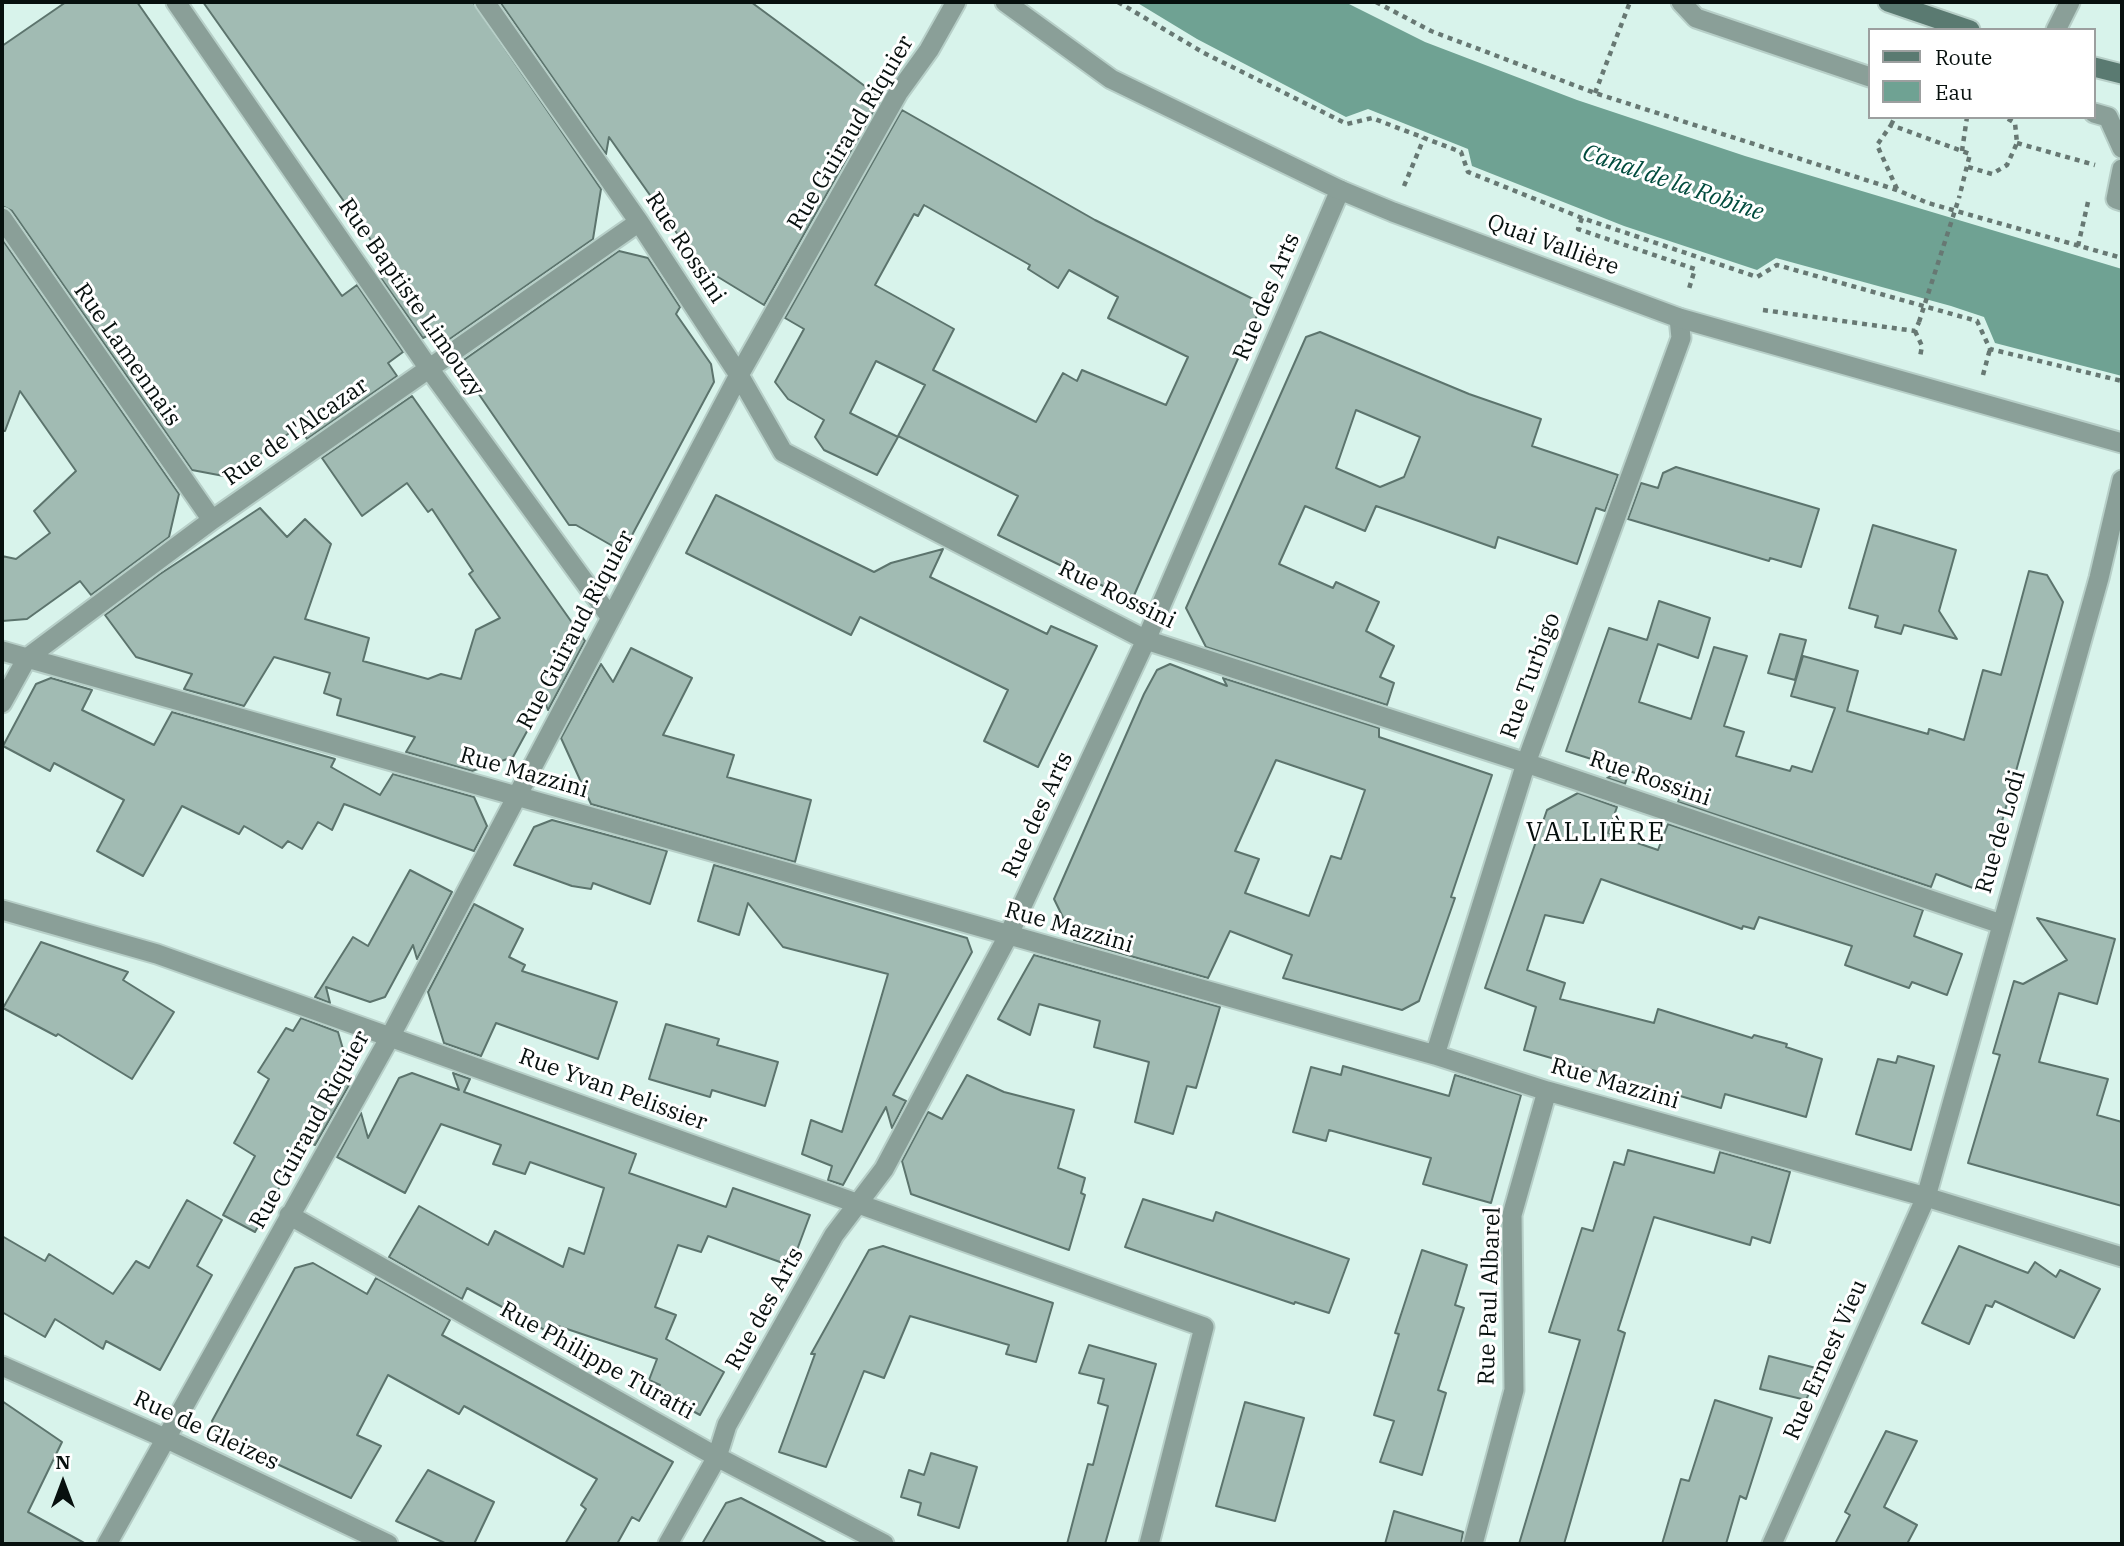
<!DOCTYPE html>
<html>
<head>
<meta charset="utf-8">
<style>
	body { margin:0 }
	#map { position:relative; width:2124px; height:1546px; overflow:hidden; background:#d8f3eb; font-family:"IBM Plex Serif",serif }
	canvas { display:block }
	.frame { position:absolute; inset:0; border:4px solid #07100e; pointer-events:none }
	.legend { position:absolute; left:1868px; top:28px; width:228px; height:91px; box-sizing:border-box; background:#fff; border:2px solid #9c9f9f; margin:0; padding:9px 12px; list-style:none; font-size:21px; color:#07100e }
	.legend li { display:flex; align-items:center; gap:14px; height:35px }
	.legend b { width:35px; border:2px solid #9c9f9f }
	.north { position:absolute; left:28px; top:1448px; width:70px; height:70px; -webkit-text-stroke:5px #fff; paint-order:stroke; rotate:0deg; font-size:19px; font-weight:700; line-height:28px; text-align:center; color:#07100e }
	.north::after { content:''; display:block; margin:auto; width:24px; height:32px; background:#07100e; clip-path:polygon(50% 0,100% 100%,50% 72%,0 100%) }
</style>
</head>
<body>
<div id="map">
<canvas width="2124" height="1546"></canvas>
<div class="frame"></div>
<ul class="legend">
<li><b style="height:9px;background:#5a7a71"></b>Route</li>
<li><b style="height:19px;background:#6fa293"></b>Eau</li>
</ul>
<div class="north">N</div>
</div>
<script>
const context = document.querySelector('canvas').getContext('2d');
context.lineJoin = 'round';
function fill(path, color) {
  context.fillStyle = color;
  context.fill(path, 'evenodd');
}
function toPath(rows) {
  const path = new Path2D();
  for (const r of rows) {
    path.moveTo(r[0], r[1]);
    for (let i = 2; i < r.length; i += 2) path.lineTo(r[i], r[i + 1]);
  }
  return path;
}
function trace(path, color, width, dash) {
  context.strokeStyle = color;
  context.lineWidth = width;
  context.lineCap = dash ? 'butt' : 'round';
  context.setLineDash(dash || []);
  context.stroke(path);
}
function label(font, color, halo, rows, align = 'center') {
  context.font = font + ' "IBM Plex Serif",serif';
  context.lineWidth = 6;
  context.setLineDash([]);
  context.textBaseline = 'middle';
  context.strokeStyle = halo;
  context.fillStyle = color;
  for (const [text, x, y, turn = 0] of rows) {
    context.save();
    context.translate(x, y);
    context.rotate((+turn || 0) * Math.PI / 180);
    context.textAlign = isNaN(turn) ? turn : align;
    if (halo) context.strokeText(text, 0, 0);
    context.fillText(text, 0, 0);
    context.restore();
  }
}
fill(toPath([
	[1136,2,1345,2,1425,42,1577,100,1745,156,2122,269,2122,376,1995,343,1984,317,1951,306,1776,258,1757,270,1624,226,1472,166,1468,149,1368,109,1346,117,1197,39]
]), '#6fa293');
const building = toPath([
	[66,2,137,2,342,296,357,285,403,352,388,363,397,376,307,439,299,426,229,477,192,470,12,211,2,206,2,46,66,2],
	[203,2,473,2,601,189,593,239,444,343,436,331,423,338,376,271,385,264,367,234,203,2],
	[500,2,751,2,881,98,764,305,700,266,609,137,606,154,500,2],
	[902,110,1095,220,1253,299,1258,313,1132,600,998,535,1018,496,898,436,925,385,876,361,850,413,898,437,877,475,824,450,815,437,824,420,788,399,775,382,804,329,785,318,902,110],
	[924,205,1030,265,1028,269,1058,288,1069,270,1118,297,1108,318,1188,357,1166,405,1082,370,1077,381,1063,373,1036,422,933,370,954,329,875,285,914,214,918,216,924,205],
	[2,239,179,494,169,537,91,595,80,581,27,619,2,621,2,556,16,559,50,533,34,511,76,471,20,391,5,431,2,431,2,239],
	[619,251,648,258,680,307,676,314,711,364,714,382,623,552,576,525,569,525,458,364,619,251],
	[1320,332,1469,394,1541,419,1532,446,1618,475,1605,511,1596,508,1577,564,1498,537,1495,548,1376,506,1365,531,1305,506,1279,564,1333,588,1336,582,1379,602,1366,631,1394,646,1380,677,1394,683,1387,705,1206,647,1186,608,1306,337,1320,332],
	[1356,410,1420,437,1404,477,1380,487,1336,468,1356,410],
	[412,396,585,641,548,710,544,700,513,757,472,771,406,752,415,737,337,715,341,699,324,693,330,673,274,657,244,706,184,689,192,674,136,657,105,615,160,574,260,508,287,537,305,519,331,544,305,619,369,638,363,661,428,679,441,674,461,679,476,630,500,618,469,574,473,571,432,509,428,512,407,483,362,516,322,458,412,396],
	[1676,467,1819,509,1801,567,1770,558,1769,561,1628,519,1641,483,1658,488,1663,473,1676,467],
	[716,495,874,572,891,563,943,549,930,577,1047,634,1051,626,1097,646,1038,767,984,741,1008,690,860,617,851,635,686,553,716,495],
	[1873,525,1956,550,1939,611,1957,639,1904,625,1901,634,1875,627,1878,616,1849,608,1873,525],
	[2029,571,2047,575,2063,602,1986,879,1973,888,1936,874,1931,887,1678,802,1683,789,1629,771,1625,784,1607,778,1623,769,1566,751,1609,628,1647,640,1659,601,1710,618,1698,658,1658,644,1639,702,1691,719,1714,647,1747,656,1724,726,1744,732,1736,756,1790,771,1792,766,1812,772,1835,708,1791,696,1803,656,1858,671,1847,711,1928,734,1929,729,1964,740,1983,670,2001,675,2029,571],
	[1780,634,1806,640,1795,680,1768,673,1780,634],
	[631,648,692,678,663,735,734,755,727,777,811,800,795,862,591,804,561,738,601,664,613,682,631,648],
	[1170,664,1227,686,1223,678,1379,728,1379,737,1492,775,1451,897,1455,898,1419,1001,1402,1010,1283,978,1292,955,1230,931,1208,978,1074,940,1054,899,1144,694,1157,670,1170,664],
	[1276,760,1365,790,1341,859,1331,856,1309,916,1245,893,1259,859,1235,851,1276,760],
	[51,678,92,690,82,710,154,745,172,712,335,759,331,767,380,795,393,774,474,797,487,826,474,851,344,804,332,830,318,822,302,849,288,841,282,848,244,826,239,834,182,806,143,876,97,851,124,800,54,763,50,771,3,746,36,684,51,678],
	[1578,793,1617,807,1608,833,1658,850,1668,824,1923,910,1914,936,1962,954,1947,995,1912,982,1909,988,1845,965,1852,946,1759,917,1754,929,1743,926,1742,929,1601,879,1583,923,1545,915,1527,970,1565,983,1560,999,1654,1023,1658,1009,1752,1038,1754,1035,1787,1044,1786,1047,1822,1059,1806,1117,1725,1094,1721,1108,1524,1050,1536,1007,1485,988,1547,810,1578,793],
	[552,820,667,851,650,904,593,883,591,889,572,886,514,865,534,827,552,820],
	[714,865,967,938,972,952,893,1095,906,1101,892,1128,886,1107,843,1185,828,1180,832,1166,802,1154,811,1120,842,1132,888,974,783,947,748,903,739,935,698,921,714,865],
	[410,870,452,892,417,959,413,945,385,997,370,1002,326,987,330,1003,315,997,353,937,368,946,410,870],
	[474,904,523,929,509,957,525,965,522,971,617,1002,598,1059,496,1023,481,1056,444,1043,428,992,474,904],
	[2037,918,2115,939,2097,1004,2059,993,2039,1062,2108,1079,2097,1115,2122,1122,2122,1206,1968,1163,2000,1055,1993,1053,2014,981,2023,984,2067,960,2037,918],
	[41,942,128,972,123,980,174,1012,132,1079,58,1034,56,1036,3,1008,41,942],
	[1034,955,1220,1007,1196,1088,1187,1086,1173,1134,1135,1122,1149,1062,1094,1047,1100,1021,1039,1004,1030,1035,998,1019,1034,955],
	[301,1018,338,1032,352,1080,315,1145,305,1140,255,1232,223,1215,255,1156,234,1143,269,1079,258,1072,286,1028,293,1031,301,1018],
	[666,1024,719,1039,717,1045,778,1062,765,1106,712,1090,710,1097,649,1079,666,1024],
	[1898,1056,1934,1066,1911,1150,1856,1134,1878,1059,1896,1063,1898,1056],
	[1343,1066,1449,1096,1455,1075,1521,1095,1491,1203,1423,1184,1431,1158,1329,1130,1326,1141,1293,1132,1311,1067,1341,1075,1343,1066],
	[412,1073,459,1090,453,1073,470,1079,464,1092,636,1154,629,1173,726,1207,733,1188,810,1215,791,1266,708,1236,701,1252,678,1245,655,1307,676,1315,666,1339,724,1372,700,1415,656,1391,660,1385,649,1380,657,1359,555,1325,552,1334,467,1288,462,1299,389,1257,419,1206,488,1245,495,1231,563,1267,569,1248,584,1254,604,1188,530,1162,525,1174,493,1164,501,1145,441,1124,405,1193,337,1157,361,1113,368,1138,399,1078,412,1073],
	[967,1075,1004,1092,1074,1110,1058,1168,1085,1178,1081,1193,1085,1195,1069,1250,911,1194,902,1161,928,1112,942,1119,967,1075],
	[1628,1150,1714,1173,1720,1152,1790,1172,1770,1243,1752,1237,1750,1245,1654,1217,1618,1330,1625,1333,1564,1544,1519,1544,1580,1340,1549,1332,1582,1228,1593,1231,1614,1162,1624,1165,1628,1150],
	[1143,1199,1213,1221,1216,1212,1349,1259,1329,1313,1295,1302,1294,1304,1125,1247,1143,1199],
	[187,1200,222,1220,197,1266,212,1275,160,1370,106,1341,103,1349,55,1319,45,1337,2,1312,2,1236,45,1261,49,1254,113,1294,136,1261,149,1268,187,1200],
	[883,1246,1053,1303,1036,1362,1006,1354,1009,1345,910,1316,884,1378,864,1371,826,1467,779,1452,815,1354,811,1354,869,1250,883,1246],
	[1959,1246,2028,1273,2035,1262,2056,1277,2060,1270,2100,1289,2074,1338,1995,1301,1992,1307,1986,1305,1969,1344,1922,1323,1959,1246],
	[1422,1250,1467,1265,1455,1305,1464,1308,1438,1390,1446,1393,1422,1475,1380,1462,1394,1421,1374,1415,1399,1334,1395,1333,1422,1250],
	[313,1263,367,1294,376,1278,450,1320,442,1335,673,1462,639,1521,632,1517,617,1544,565,1544,586,1509,581,1505,597,1479,464,1406,459,1414,388,1375,357,1435,381,1446,351,1498,218,1437,212,1421,295,1268,313,1263],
	[1089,1345,1156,1364,1105,1544,1067,1544,1088,1464,1093,1465,1108,1406,1098,1403,1104,1379,1079,1373,1089,1345],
	[1769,1356,1820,1369,1806,1400,1760,1389,1769,1356],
	[1715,1400,1772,1418,1746,1499,1740,1496,1726,1544,1662,1544,1681,1479,1689,1481,1715,1400],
	[2,1401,62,1442,28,1512,86,1544,2,1544,2,1401],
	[1245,1402,1304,1418,1275,1521,1216,1506,1245,1402],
	[1886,1431,1917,1441,1884,1507,1917,1525,1907,1544,1835,1544,1850,1515,1845,1512,1886,1431],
	[931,1453,977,1467,959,1528,918,1515,921,1503,901,1497,909,1470,924,1475,931,1453],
	[428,1470,494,1502,474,1544,447,1544,396,1521,428,1470],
	[741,1498,768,1512,828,1544,702,1544,726,1503,741,1498],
	[1394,1511,1463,1532,1461,1544,1385,1544,1394,1511]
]);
fill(building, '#a1bbb3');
trace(building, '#5c746d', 2);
const service = toPath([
	[1681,2,1696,18,1870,77],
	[2094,113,2108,117,2122,148],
	[2122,169,2116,199,2122,201]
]);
const minor = toPath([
	[176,2,430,370,611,618],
	[485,2,639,222,739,375,783,452,1146,640,1526,763,2001,924],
	[2056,30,2070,2],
	[2,218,212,520],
	[2,651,1435,1055,1547,1091,1926,1197,2122,1257],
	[2,703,27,658,212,520,639,222],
	[2,910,157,954,1204,1327,1149,1544],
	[1435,1055,1526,763,1681,338,1679,318],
	[289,1215,717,1457,884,1544],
	[2,1366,167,1439,388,1544],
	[107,1544,390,1037,739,375,898,93,929,50,956,2],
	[668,1544,717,1457,727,1425,834,1235,884,1169,1008,936,1146,640,1340,190],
	[1473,1544,1514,1390,1512,1215,1547,1091],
	[1772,1544,1926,1197,2099,578,2122,480]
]);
const tertiary = toPath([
	[1005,2,1111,79,1340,190,1393,212,1679,318,2122,443]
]);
const secondary = toPath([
	[1888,2,1970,30],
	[2094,67,2122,74]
]);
trace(service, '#b7cfc8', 23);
trace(minor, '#b7cfc8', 23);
trace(tertiary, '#b7cfc8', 23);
trace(secondary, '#b7cfc8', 23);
trace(toPath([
	[1118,2,1204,53,1347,124,1372,118,1461,152,1468,172,1582,218,1757,277,1777,265,1977,321,1990,349,2122,381],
	[1376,2,1431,31,1595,93,1897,190,1928,203,2122,258],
	[1595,93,1630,2],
	[1891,125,1895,117],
	[2017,143,2095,165],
	[1962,151,1967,117],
	[1968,167,1992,174,2007,165,2017,143,2015,123,2005,117],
	[1404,186,1424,138],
	[1897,189,1877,145,1891,125,1970,154,1959,198],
	[1582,218,1578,229,1695,269,1688,292],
	[2078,246,2088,202],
	[1763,310,1915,331,1919,322],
	[1915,331,1922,346,1920,357],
	[1983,375,1990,349]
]), '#677873', 4.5, [5, 5]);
trace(service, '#8a9f98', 19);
trace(minor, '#8a9f98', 19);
trace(tertiary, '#8a9f98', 19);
trace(secondary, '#5a7a71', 19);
trace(toPath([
	[1919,322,1959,198]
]), '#677873', 4.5, [5, 5]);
label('23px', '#07100e', '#fff', [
	["Rue Guiraud Riquier",851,133,-59],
	["Quai Vallière",1553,245,20],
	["Rue Rossini",685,248,57],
	["Rue des Arts",1267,297,-67],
	["Rue Baptiste Limouzy",411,298,55],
	["Rue Lamennais",127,355,55],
	["Rue de l'Alcazar",296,432,-35],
	["Rue Rossini",1117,595,26],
	["Rue Guiraud Riquier",576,630,-62],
	["Rue Turbigo",1531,676,-70],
	["Rue Mazzini",524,773,16],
	["Rue Rossini",1650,779,19],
	["Rue des Arts",1038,815,-65],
	["Rue de Lodi",2001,832,-74],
	["Rue Mazzini",1069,928,16],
	["Rue Mazzini",1615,1084,16],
	["Rue Yvan Pelissier",613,1090,20],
	["Rue Guiraud Riquier",310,1130,-61],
	["Rue Paul Albarel",1490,1296,-88],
	["Rue des Arts",765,1309,-61],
	["Rue Ernest Vieu",1826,1360,-66],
	["Rue Philippe Turatti",597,1361,29],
	["Rue de Gleizes",206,1431,25]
]);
label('italic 24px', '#004b3d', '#fff', [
	["Canal de la Robine",1673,183,19]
]);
context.letterSpacing = '2px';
label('26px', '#07100e', '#fff', [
	["VALLIÈRE",1596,833]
]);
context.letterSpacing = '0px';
</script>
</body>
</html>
